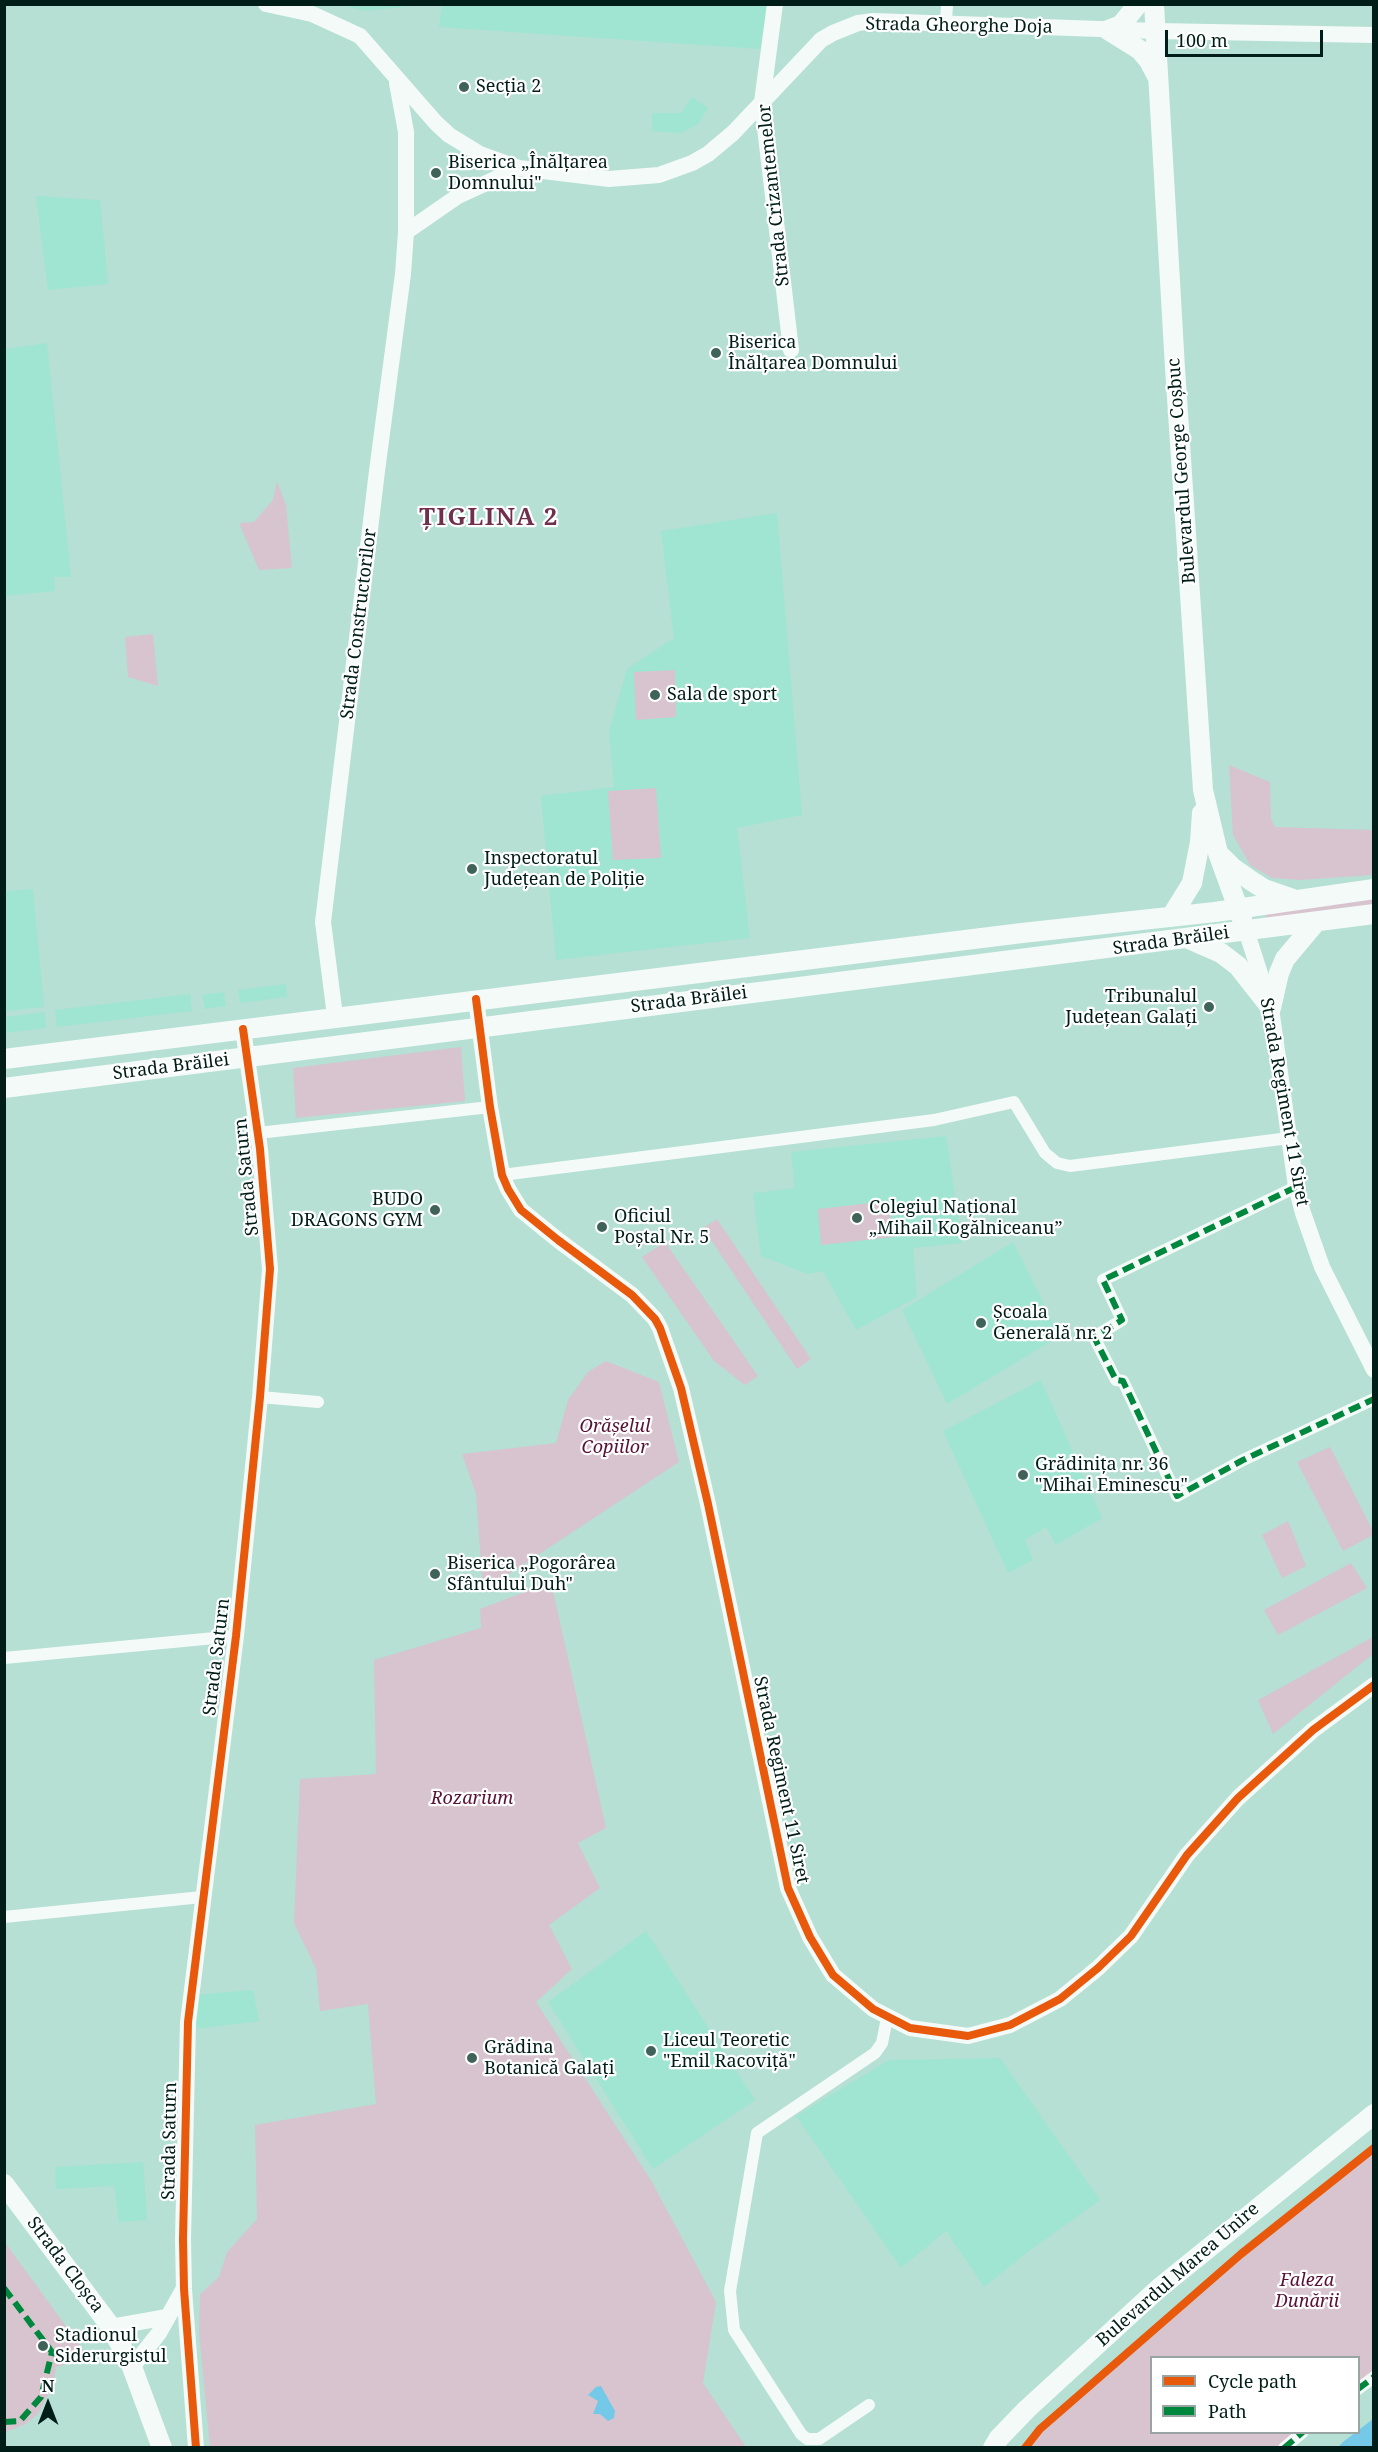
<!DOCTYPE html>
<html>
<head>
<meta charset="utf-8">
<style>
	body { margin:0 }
	#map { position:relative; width:1378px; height:2452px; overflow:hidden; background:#b5e0d3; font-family:"Noto Serif",serif }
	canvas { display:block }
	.frame { position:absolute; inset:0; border:6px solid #001e17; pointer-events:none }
	.legend { position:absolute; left:1150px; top:2356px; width:210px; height:78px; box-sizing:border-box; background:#fff; border:2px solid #99a5a2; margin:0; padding:8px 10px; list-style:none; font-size:18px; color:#001e17 }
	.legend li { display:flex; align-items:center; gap:12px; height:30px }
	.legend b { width:30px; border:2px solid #99a5a2 }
	.north { position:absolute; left:18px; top:2374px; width:60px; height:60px; -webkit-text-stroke:4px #fff; paint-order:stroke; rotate:0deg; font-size:16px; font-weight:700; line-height:24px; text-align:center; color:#001e17 }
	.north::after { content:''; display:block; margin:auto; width:21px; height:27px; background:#001e17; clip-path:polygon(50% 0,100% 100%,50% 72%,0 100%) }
	.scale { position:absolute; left:1165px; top:30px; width:158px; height:27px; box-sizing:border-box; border:3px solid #001e17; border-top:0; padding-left:8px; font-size:18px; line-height:21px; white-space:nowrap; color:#001e17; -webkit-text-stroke:4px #fff; paint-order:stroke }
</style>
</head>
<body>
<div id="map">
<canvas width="1378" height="2452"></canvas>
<div class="frame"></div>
<ul class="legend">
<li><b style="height:8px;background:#e8590c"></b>Cycle path</li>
<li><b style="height:8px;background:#00873e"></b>Path</li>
</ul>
<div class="north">N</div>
<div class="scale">100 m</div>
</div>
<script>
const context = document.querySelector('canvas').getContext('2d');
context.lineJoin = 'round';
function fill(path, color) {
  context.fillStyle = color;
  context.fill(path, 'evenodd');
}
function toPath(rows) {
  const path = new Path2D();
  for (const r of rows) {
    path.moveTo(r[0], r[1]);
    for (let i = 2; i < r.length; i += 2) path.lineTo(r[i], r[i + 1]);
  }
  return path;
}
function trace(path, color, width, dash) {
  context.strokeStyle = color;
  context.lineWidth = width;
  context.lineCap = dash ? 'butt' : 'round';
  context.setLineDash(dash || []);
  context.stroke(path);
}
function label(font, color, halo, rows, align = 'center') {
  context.font = font + ' "Noto Serif",serif';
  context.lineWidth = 4.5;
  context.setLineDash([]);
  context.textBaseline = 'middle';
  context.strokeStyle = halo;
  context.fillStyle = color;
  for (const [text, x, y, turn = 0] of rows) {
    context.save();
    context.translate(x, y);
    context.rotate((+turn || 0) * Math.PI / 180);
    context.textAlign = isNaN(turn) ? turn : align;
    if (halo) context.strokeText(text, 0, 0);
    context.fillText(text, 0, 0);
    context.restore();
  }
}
fill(toPath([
	[341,5,421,4,421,5,365,11],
	[442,5,767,5,760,49,439,27],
	[692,97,708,108,698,124,681,133,652,131,652,113,681,113],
	[36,196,100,200,108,284,48,290],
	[47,343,71,577,54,577,55,591,5,596,5,349],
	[777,513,802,815,737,828,750,938,556,960,541,796,614,787,609,732,627,669,674,638,661,531],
	[33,889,44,1007,5,1011,5,891],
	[286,984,287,997,240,1003,238,990],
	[224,992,226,1006,205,1009,202,995],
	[190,994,192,1011,57,1027,55,1010],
	[45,1012,46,1028,5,1033,5,1017],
	[946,1136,962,1243,913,1248,917,1297,856,1330,823,1271,808,1274,761,1256,753,1193,795,1188,791,1152],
	[1013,1242,1060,1336,947,1404,902,1310],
	[1041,1380,1102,1518,1056,1545,1046,1527,1025,1540,1033,1560,1008,1573,943,1431],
	[646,1931,755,2100,653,2169,548,2002],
	[253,1990,259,2021,197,2029,192,1995],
	[1000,2058,1100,2200,1029,2251,984,2287,946,2231,901,2268,796,2116,889,2060],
	[143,2162,147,2220,119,2222,114,2186,56,2189,55,2167]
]), '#a0e5d1');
fill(toPath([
	[277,481,286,505,292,568,259,570,239,523,254,522,273,500],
	[153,634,158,686,128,677,125,637],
	[675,670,676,717,636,720,634,672],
	[1229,765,1270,782,1271,819,1275,827,1373,830,1373,875,1300,880,1272,878,1250,865,1233,835],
	[656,788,661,858,613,860,608,791],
	[1373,895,1373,905,1268,919,1265,915,1265,913],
	[461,1047,465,1101,296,1118,293,1068],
	[888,1201,894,1237,821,1245,818,1209],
	[717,1219,811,1359,797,1369,703,1228],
	[665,1242,758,1376,745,1385,714,1361,642,1257],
	[606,1361,659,1382,679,1462,483,1591,476,1494,462,1454,556,1443,568,1400,588,1372],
	[1330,1447,1373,1531,1373,1535,1343,1551,1297,1462],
	[1288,1521,1306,1566,1282,1578,1262,1535],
	[1351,1563,1367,1588,1278,1635,1264,1610],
	[551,1582,606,1828,578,1843,600,1888,549,1925,572,1969,536,2002,652,2182,716,2302,703,2383,746,2447,210,2447,199,2332,200,2294,219,2277,227,2252,257,2219,255,2125,376,2104,368,2004,320,2011,316,1969,294,1923,300,1779,376,1774,374,1660,481,1628,480,1609],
	[1373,1637,1373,1654,1273,1734,1258,1700],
	[1373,2152,1373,2371,1359,2383,1358,2358,1152,2358,1152,2432,1297,2433,1278,2447,1029,2448,1042,2431,1239,2260],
	[4,2241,87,2355,80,2361,56,2367,53,2385,38,2414,24,2425,5,2432]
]), '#d7c4ce');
fill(toPath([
	[601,2386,615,2411,614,2418,608,2421,600,2414,593,2414,598,2401,588,2395,596,2387],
	[1373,2419,1373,2447,1338,2447,1343,2442]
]), '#74c9e9');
trace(toPath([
	[946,23,947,4],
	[258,1133,490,1107],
	[502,1175,934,1120,1014,1102,1045,1153,1057,1163,1070,1166,1289,1138],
	[1296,1187,1103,1280,1122,1320,1094,1337,1116,1380,1123,1381,1177,1496,1243,1460,1374,1399],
	[260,1397,318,1402],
	[4,1658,236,1636],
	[4,1917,202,1897],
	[1358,2389,1374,2377],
	[869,2405,819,2439,807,2439,801,2434,734,2330,730,2291,757,2133,875,2053,882,2043,887,2018],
	[1284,2448,1303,2432]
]), '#f4faf8', 12);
trace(toPath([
	[266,4,312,14,360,36,436,123,449,135,480,154,519,168,609,179,659,175,692,163,708,154,733,133,821,40,833,33,858,23,873,21,1156,31,1374,35],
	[775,4,762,102,791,350],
	[406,232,458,196,519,168],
	[1246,930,1271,1008,1296,1187,1303,1213,1322,1267,1374,1370],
	[476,999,490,1107,502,1175,508,1189,521,1210,558,1240,632,1295,655,1319,660,1328,681,1388,708,1504,788,1888,810,1937,833,1975,873,2009,910,2028,968,2036,1010,2025,1060,1999,1098,1968,1131,1936,1187,1855,1238,1798,1313,1730,1374,1685],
	[335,1016,323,922,377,471,403,274,406,232,406,132,397,83],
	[111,2327,167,2317],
	[132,2367,159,2333,183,2290],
	[196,2448,184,2289,183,2239,188,2022,236,1636,260,1397,270,1269,260,1149,243,1029]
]), '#f4faf8', 16);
trace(toPath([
	[1154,4,1175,368,1203,790,1218,853,1242,919],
	[1108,30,1140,50,1149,61,1157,76],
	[1108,30,1121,25,1138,4],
	[1221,856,1233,868,1253,882,1264,889,1293,899],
	[1171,917,1192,883,1200,842,1202,813],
	[1189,939,1221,953,1238,966,1271,1008],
	[1271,1008,1279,973,1285,959,1316,922],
	[4,1059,1022,933,1215,912,1374,889],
	[4,1088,1374,914],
	[4,2184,111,2327,132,2367,162,2448],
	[993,2448,999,2438,1027,2409,1158,2289,1374,2114]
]), '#f4faf8', 20);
trace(toPath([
	[1296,1187,1103,1280,1122,1320,1094,1337,1116,1380,1123,1381,1177,1496,1243,1460,1374,1399],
	[4,2288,52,2352,41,2397,20,2421,4,2422],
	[1358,2389,1374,2377],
	[1284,2448,1303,2432]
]), '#00873e', 6, [12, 6]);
trace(toPath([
	[476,999,490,1107,502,1175,508,1189,521,1210,558,1240,632,1295,655,1319,660,1328,681,1388,708,1504,788,1888,810,1937,833,1975,873,2009,910,2028,968,2036,1010,2025,1060,1999,1098,1968,1131,1936,1187,1855,1238,1798,1313,1730,1374,1685],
	[196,2448,184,2289,183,2239,188,2022,236,1636,260,1397,270,1269,260,1149,243,1029],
	[1025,2448,1040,2429,1241,2254,1374,2148]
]), '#e8590c', 8);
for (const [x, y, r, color] of [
	[464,87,6,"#3f6259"],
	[436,173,6,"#3f6259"],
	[716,353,6,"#3f6259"],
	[655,695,6,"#3f6259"],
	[472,869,6,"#3f6259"],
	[1209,1007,6,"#3f6259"],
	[435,1210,6,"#3f6259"],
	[857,1218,6,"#3f6259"],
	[602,1227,6,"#3f6259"],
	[981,1323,6,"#3f6259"],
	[1023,1475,6,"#3f6259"],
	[435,1574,6,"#3f6259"],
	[651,2051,6,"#3f6259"],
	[472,2058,6,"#3f6259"],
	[43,2346,6,"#3f6259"]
]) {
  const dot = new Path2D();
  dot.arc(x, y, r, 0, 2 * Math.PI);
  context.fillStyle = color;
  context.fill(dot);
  trace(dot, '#fff', 2);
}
label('18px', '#001e17', '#fff', [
	["Strada Gheorghe Doja",959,26,1],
	["Strada Crizantemelor",774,195,-96],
	["Bulevardul George Coșbuc",1182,471,-94],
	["Strada Constructorilor",359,624,-83],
	["Strada Brăilei",1171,941,-8],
	["Strada Brăilei",689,1000,-7],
	["Strada Brăilei",171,1067,-7],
	["Strada Regiment 11 Siret",1284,1102,80],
	["Strada Saturn",247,1177,-96],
	["Strada Saturn",217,1657,-83],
	["Strada Regiment 11 Siret",781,1780,78],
	["Strada Saturn",170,2141,-89],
	["Strada Cloșca",65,2265,53],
	["Bulevardul Marea Unire",1178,2275,-41]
]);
label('18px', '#001e17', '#fff', [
	["Secția 2",476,87],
	["Biserica „Înălțarea",448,163],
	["Domnului\"",448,184],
	["Biserica",728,343],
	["Înălțarea Domnului",728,364],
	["Sala de sport",667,695],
	["Inspectoratul",484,859],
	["Județean de Poliție",484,880],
	["Tribunalul",1197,997,"right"],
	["Județean Galați",1197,1018,"right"],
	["BUDO",423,1200,"right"],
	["DRAGONS GYM",423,1221,"right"],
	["Colegiul Național",869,1208],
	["„Mihail Kogălniceanu”",869,1229],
	["Oficiul",614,1217],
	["Poștal Nr. 5",614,1238],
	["Școala",993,1313],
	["Generală nr. 2",993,1334],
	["Grădinița nr. 36",1035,1465],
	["\"Mihai Eminescu\"",1035,1486],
	["Biserica „Pogorârea",447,1564],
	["Sfântului Duh\"",447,1585],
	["Liceul Teoretic",663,2041],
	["\"Emil Racoviță\"",663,2062],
	["Grădina",484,2048],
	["Botanică Galați",484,2069],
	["Stadionul",55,2336],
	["Siderurgistul",55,2357]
], 'left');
label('italic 18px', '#591136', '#fff', [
	["Orășelul",615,1427],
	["Copiilor",615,1448],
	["Rozarium",472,1799],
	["Faleza",1307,2281],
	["Dunării",1307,2302]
]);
context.letterSpacing = '1.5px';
label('bold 24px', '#712f4e', '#fff', [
	["ȚIGLINA 2",489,518]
]);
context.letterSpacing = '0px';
</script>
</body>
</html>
